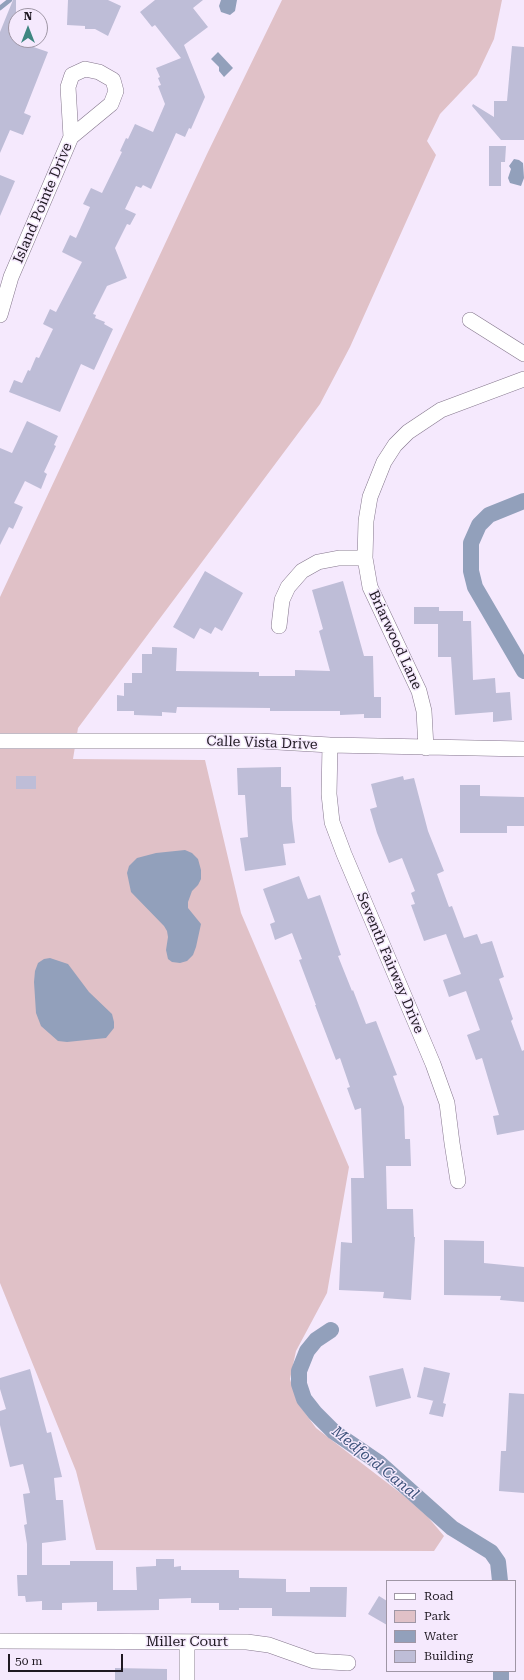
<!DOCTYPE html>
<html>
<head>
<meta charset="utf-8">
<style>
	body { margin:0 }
	#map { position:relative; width:524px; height:1680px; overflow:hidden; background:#f5e9fd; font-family:"Roboto Serif",serif }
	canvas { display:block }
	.legend { position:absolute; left:386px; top:1580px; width:130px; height:92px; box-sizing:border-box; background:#f5e9fd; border:1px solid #9f96a5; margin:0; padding:5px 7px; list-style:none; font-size:12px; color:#1f1922 }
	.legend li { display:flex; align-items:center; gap:8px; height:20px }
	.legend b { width:20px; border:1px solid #9f96a5 }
	.north { position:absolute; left:8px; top:8px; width:40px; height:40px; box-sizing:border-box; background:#f5e9fd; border:1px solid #9f96a5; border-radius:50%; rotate:0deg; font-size:11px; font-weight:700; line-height:16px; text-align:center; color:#1f1922 }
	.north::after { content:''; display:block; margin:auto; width:14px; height:18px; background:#3f8681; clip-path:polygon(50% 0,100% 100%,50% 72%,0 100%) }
	.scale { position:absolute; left:8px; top:1654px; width:115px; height:18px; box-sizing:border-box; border:2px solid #1f1922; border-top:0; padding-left:5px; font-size:12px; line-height:14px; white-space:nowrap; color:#1f1922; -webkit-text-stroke:3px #f5e9fd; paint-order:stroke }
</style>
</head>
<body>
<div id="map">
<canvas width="524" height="1680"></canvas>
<ul class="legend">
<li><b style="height:5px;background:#fff"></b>Road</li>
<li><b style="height:11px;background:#e0c1c7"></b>Park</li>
<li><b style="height:11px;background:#92a0bb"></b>Water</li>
<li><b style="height:11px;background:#bebdd7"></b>Building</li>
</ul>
<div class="north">N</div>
<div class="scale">50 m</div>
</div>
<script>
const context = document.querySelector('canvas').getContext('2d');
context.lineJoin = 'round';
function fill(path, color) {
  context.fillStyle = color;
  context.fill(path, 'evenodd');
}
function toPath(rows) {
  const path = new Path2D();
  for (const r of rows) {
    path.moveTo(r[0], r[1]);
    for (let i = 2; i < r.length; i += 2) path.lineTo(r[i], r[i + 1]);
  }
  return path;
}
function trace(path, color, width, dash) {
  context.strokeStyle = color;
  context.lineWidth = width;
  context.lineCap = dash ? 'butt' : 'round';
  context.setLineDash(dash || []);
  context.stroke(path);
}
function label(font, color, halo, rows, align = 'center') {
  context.font = font + ' "Roboto Serif",serif';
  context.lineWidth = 3;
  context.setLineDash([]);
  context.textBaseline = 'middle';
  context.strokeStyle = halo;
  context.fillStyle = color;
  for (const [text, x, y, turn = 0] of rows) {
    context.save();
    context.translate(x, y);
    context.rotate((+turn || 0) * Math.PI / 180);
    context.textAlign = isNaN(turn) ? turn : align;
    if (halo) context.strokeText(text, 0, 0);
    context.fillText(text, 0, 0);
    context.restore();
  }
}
fill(toPath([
	[282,0,502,0,494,39,477,75,440,114,427,141,436,155,350,347,320,404,78,728,73,759,205,760,241,913,349,1167,327,1293,296,1351,290,1379,297,1402,316,1428,403,1495,427,1516,444,1536,434,1551,96,1550,76,1471,0,1283,0,597,207,154]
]), '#e0c1c7');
fill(toPath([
	[221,0,237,0,235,11,230,15,221,12,219,6],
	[218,52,233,68,224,77,219,71,219,67,211,59],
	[514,159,519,160,523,163,524,178,521,186,510,183,508,178,511,169,509,166],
	[185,850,192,853,198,859,201,870,201,879,198,885,192,891,188,902,188,908,201,924,196,947,193,955,187,961,180,963,172,962,168,959,166,950,168,937,167,931,164,926,131,892,127,873,129,866,137,858,156,853],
	[50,958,68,964,89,992,112,1014,114,1022,114,1028,106,1038,67,1042,58,1041,41,1026,36,1013,34,982,35,971,38,963,44,959]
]), '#92a0bb');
trace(toPath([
	[0,8,10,0]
]), '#92a0bb', 4.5);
trace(toPath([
	[524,501,489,515,479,525,471,543,471,571,475,587,524,671],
	[331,1330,316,1340,307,1351,299,1371,299,1384,304,1399,315,1413,334,1432,378,1462,452,1528,491,1552,498,1562,500,1581],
	[501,1671,501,1680]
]), '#92a0bb', 16);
fill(toPath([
	[13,0,16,0,16,41,48,52,24,113,31,116,23,135,10,130,0,153,0,32],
	[68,0,108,0,121,6,108,36,95,29,85,29,85,26,67,25],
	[155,0,203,0,193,8,208,27,184,45,205,97,191,129,189,128,185,137,176,133,151,189,143,185,141,188,136,186,125,209,136,214,130,225,127,224,115,248,127,278,107,286,93,314,96,315,95,318,105,322,104,324,113,329,94,370,81,364,60,412,9,392,14,380,22,383,28,370,30,371,36,357,39,358,53,329,43,324,50,309,56,312,82,262,62,252,70,235,76,238,90,207,83,204,91,188,102,193,122,152,120,151,126,138,128,139,135,124,153,132,165,104,158,86,161,85,158,78,160,77,156,68,181,58,155,25,152,27,140,12],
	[512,46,524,47,524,140,501,140,472,106,473,104,494,117,494,101,507,101],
	[489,146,506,146,505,162,501,162,501,186,489,186],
	[0,175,15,181,0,216],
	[27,421,58,436,54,445,56,446,44,472,47,474,41,489,25,481,14,503,23,507,13,529,9,527,0,545,0,448,12,453],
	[205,571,243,593,222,631,215,627,211,634,200,628,194,639,173,627],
	[343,581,364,656,373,656,374,697,381,697,381,718,364,718,364,714,340,715,340,711,270,711,270,708,177,707,176,713,162,712,162,716,134,715,134,711,117,711,117,695,124,696,124,683,132,683,132,673,142,673,142,654,152,654,152,647,177,648,176,671,259,672,259,676,295,676,295,670,330,671,319,631,323,629,312,590],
	[414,607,439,607,439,611,463,611,463,621,471,621,473,680,495,678,496,693,510,692,512,720,493,722,493,712,455,715,451,657,438,657,438,624,414,624],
	[281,767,281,787,291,787,292,819,295,843,283,844,286,865,245,871,240,838,248,837,245,795,238,795,237,768],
	[16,776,36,776,36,789,16,789],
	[403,776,404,780,414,778,428,831,444,871,437,874,449,907,452,906,464,938,477,934,481,944,492,941,504,977,499,979,513,1019,511,1021,522,1051,524,1050,524,1130,497,1135,493,1116,499,1115,482,1058,476,1060,467,1035,480,1030,466,991,449,997,443,980,461,974,446,934,424,941,411,905,415,904,411,893,415,891,402,858,389,863,377,833,370,809,377,807,371,784],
	[460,785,480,785,480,796,524,797,524,826,507,826,507,833,460,833],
	[299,876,308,899,320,895,341,955,338,956,352,991,353,990,366,1024,376,1021,397,1075,393,1076,404,1107,405,1139,410,1139,411,1166,386,1166,387,1209,413,1209,414,1237,415,1237,411,1300,383,1298,384,1292,339,1290,341,1242,352,1243,351,1178,364,1178,361,1108,355,1110,347,1088,350,1087,340,1058,336,1060,315,1005,316,1005,299,960,302,959,292,933,275,940,270,924,275,922,263,889],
	[444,1240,484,1241,484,1263,524,1267,524,1302,500,1300,501,1296,444,1295],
	[424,1367,450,1373,443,1403,446,1404,443,1417,429,1414,433,1401,434,1401,417,1397],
	[403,1368,411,1398,376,1407,369,1376],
	[30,1369,47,1433,51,1432,62,1477,54,1478,56,1500,63,1500,66,1540,42,1543,42,1565,70,1565,70,1561,113,1561,113,1590,137,1590,136,1567,156,1566,156,1559,174,1559,174,1567,181,1566,181,1570,239,1570,239,1578,286,1579,286,1592,310,1592,310,1587,347,1587,346,1617,272,1616,272,1608,239,1608,239,1610,219,1610,219,1603,191,1603,191,1598,159,1599,159,1610,97,1611,97,1602,62,1603,62,1610,42,1610,42,1601,26,1602,25,1596,18,1596,17,1575,27,1575,27,1544,24,1525,27,1524,23,1494,30,1493,23,1464,10,1467,0,1425,0,1411,6,1409,0,1389,0,1378],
	[509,1393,524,1394,524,1493,499,1491,501,1451,506,1451],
	[379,1596,387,1601,387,1625,368,1614],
	[115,1668,167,1669,167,1680,115,1680]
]), '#bebdd7');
const minor = toPath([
	[0,315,11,277,71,137,111,104,116,91,113,80,99,72,85,69,72,75,68,87,71,137],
	[470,320,524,354],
	[279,626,282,600,288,587,302,571,318,562,339,558,365,558],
	[0,741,260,741,330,745,524,749],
	[330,745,329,794,332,822,344,854,433,1064,447,1103,452,1143,458,1181],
	[426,748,424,711,419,691,370,587,365,558,366,521,370,497,384,462,395,445,408,432,441,410,524,379],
	[0,1641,247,1642,269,1645,314,1661,348,1663],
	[187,1642,187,1680]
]);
trace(minor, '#84768c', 16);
trace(minor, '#fff', 15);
label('14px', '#1f1922', '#f5e9fd', [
	["Island Pointe Drive",43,203,-67],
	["Briarwood Lane",395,640,65],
	["Calle Vista Drive",262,743,2],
	["Seventh Fairway Drive",390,963,67],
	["Miller Court",187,1642]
]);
label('italic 15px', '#3f547c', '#f5e9fd', [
	["Medford Canal",375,1463,39]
]);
</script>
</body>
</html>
